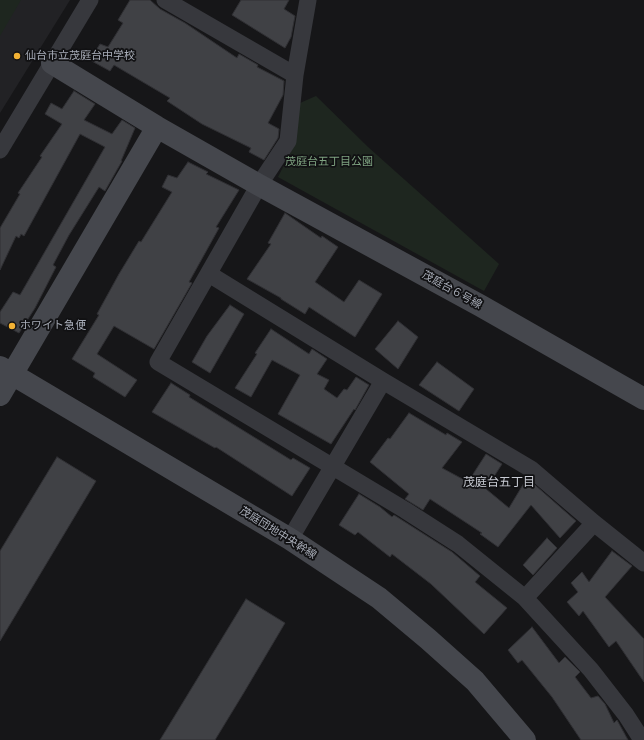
<!DOCTYPE html>
<html>
<head>
<meta charset="utf-8">
<style>
	body { margin:0 }
	canvas { display:block; background:#161618 }
</style>
</head>
<body>
<canvas width="644" height="740"></canvas>
<script>
const context = document.querySelector('canvas').getContext('2d');
context.lineJoin = 'round';
function fill(path, color) {
  context.fillStyle = color;
  context.fill(path, 'evenodd');
}
function toPath(rows) {
  const path = new Path2D();
  for (const r of rows) {
    path.moveTo(r[0], r[1]);
    for (let i = 2; i < r.length; i += 2) path.lineTo(r[i], r[i + 1]);
  }
  return path;
}
function trace(path, color, width, dash) {
  context.strokeStyle = color;
  context.lineWidth = width;
  context.lineCap = dash ? 'butt' : 'round';
  context.setLineDash(dash || []);
  context.stroke(path);
}
function label(font, color, halo, rows, align = 'center') {
  context.font = font + ' Cabin,"Noto Sans JP",sans-serif';
  context.lineWidth = 3.5;
  context.setLineDash([]);
  context.textBaseline = 'middle';
  context.strokeStyle = halo;
  context.fillStyle = color;
  for (const [text, x, y, turn = 0] of rows) {
    context.save();
    context.translate(x, y);
    context.rotate((+turn || 0) * Math.PI / 180);
    context.textAlign = isNaN(turn) ? turn : align;
    if (halo) context.strokeText(text, 0, 0);
    context.fillText(text, 0, 0);
    context.restore();
  }
}
fill(toPath([
	[0,0,70,0,0,113]
]), '#222225');
fill(toPath([
	[0,0,21,0,0,36],
	[316,96,368,147,499,264,484,291,278,177,296,142,291,107]
]), '#1e261f');
const building = toPath([
	[130,0,150,0,160,9,185,23,237,58,239,54,258,65,257,67,284,81,283,95,268,123,279,129,278,138,264,160,249,152,251,148,202,124,167,101,170,98,114,65,110,71,90,60,100,44,108,47,123,23,118,20,130,0],
	[241,0,289,0,284,9,295,16,291,37,285,48,232,15,241,0],
	[74,91,95,104,84,120,112,134,122,120,135,128,121,161,122,161,105,191,99,187,69,235,53,265,56,267,35,308,19,333,0,323,0,312,13,292,20,295,105,147,80,134,24,236,21,234,19,238,16,236,0,270,0,228,20,194,18,193,42,157,40,156,62,124,45,114,51,103,62,109,74,91],
	[188,162,208,172,206,174,239,190,216,227,219,228,189,282,192,283,154,349,114,326,97,354,137,380,125,397,93,377,95,373,72,359,99,315,97,314,119,274,139,241,141,242,172,192,162,187,168,175,177,178,188,162],
	[285,213,321,238,322,236,338,247,315,282,344,302,359,280,382,294,355,337,309,307,305,314,281,299,281,298,247,279,271,244,268,243,285,213],
	[230,305,244,314,210,373,192,362,207,336,230,305],
	[398,321,418,337,398,369,375,349,398,321],
	[271,329,309,354,312,349,327,359,317,374,329,380,324,389,337,398,344,389,347,390,356,377,369,385,355,410,354,409,331,444,278,414,300,375,272,360,251,397,235,388,257,354,255,353,271,329],
	[437,362,474,389,459,411,419,385,437,362],
	[171,383,190,395,189,397,291,460,293,458,310,468,292,496,216,447,215,448,152,412,171,383],
	[409,413,446,435,447,433,462,442,442,468,468,482,486,454,502,464,486,489,509,508,527,478,576,521,560,538,531,505,498,547,480,534,482,533,430,499,423,510,405,499,409,494,370,462,388,438,390,439,409,413],
	[57,457,96,481,0,641,0,551,57,457],
	[359,494,380,507,392,517,394,515,452,552,480,576,475,582,507,608,484,634,431,584,392,554,390,557,358,532,355,535,339,525,359,494],
	[547,538,557,548,533,575,523,565,547,538],
	[612,551,632,566,605,597,644,639,644,682,616,641,609,647,583,611,579,616,567,602,578,592,571,583,582,572,589,582,612,551],
	[246,599,285,623,243,694,215,740,160,740,246,599],
	[532,627,559,663,565,657,580,672,575,677,591,698,598,696,605,704,614,723,617,720,628,740,581,740,552,697,522,660,518,663,508,650,532,627]
]);
fill(building, '#404145');
trace(building, '#303034', 1);
trace(toPath([
	[165,0,295,75],
	[308,0,295,75,288,141,259,185,158,362,405,510,458,544,525,598,591,670,626,715,642,740],
	[0,150,90,0],
	[209,274,383,381,531,469,594,523,644,563],
	[290,539,383,381],
	[525,598,594,523]
]), '#37383d', 17);
trace(toPath([
	[52,63,157,127,259,185,481,306,644,399],
	[0,367,290,539,379,598,428,639,475,681,525,740],
	[0,395,157,127]
]), '#45474d', 22);
for (const [x, y, r, color] of [
	[17,56,4,"#f2b134"],
	[12,326,4,"#f2b134"]
]) {
  const dot = new Path2D();
  dot.arc(x, y, r, 0, 2 * Math.PI);
  context.fillStyle = color;
  context.fill(dot);
  trace(dot, '#111113', 1.5);
}
label('11px', '#a8adb8', '#111113', [
	["仙台市立茂庭台中学校",25,56],
	["ホワイト急便",20,326]
], 'left');
label('11px', '#7fa381', '#111113', [
	["茂庭台五丁目公園",329,162]
]);
label('11px', '#a8adb8', '#111113', [
	["茂庭台６号線",452,290,29],
	["茂庭団地中央幹線",278,533,32]
]);
label('12px', '#c9ccd4', '#111113', [
	["茂庭台五丁目",499,482]
]);
</script>
</body>
</html>
